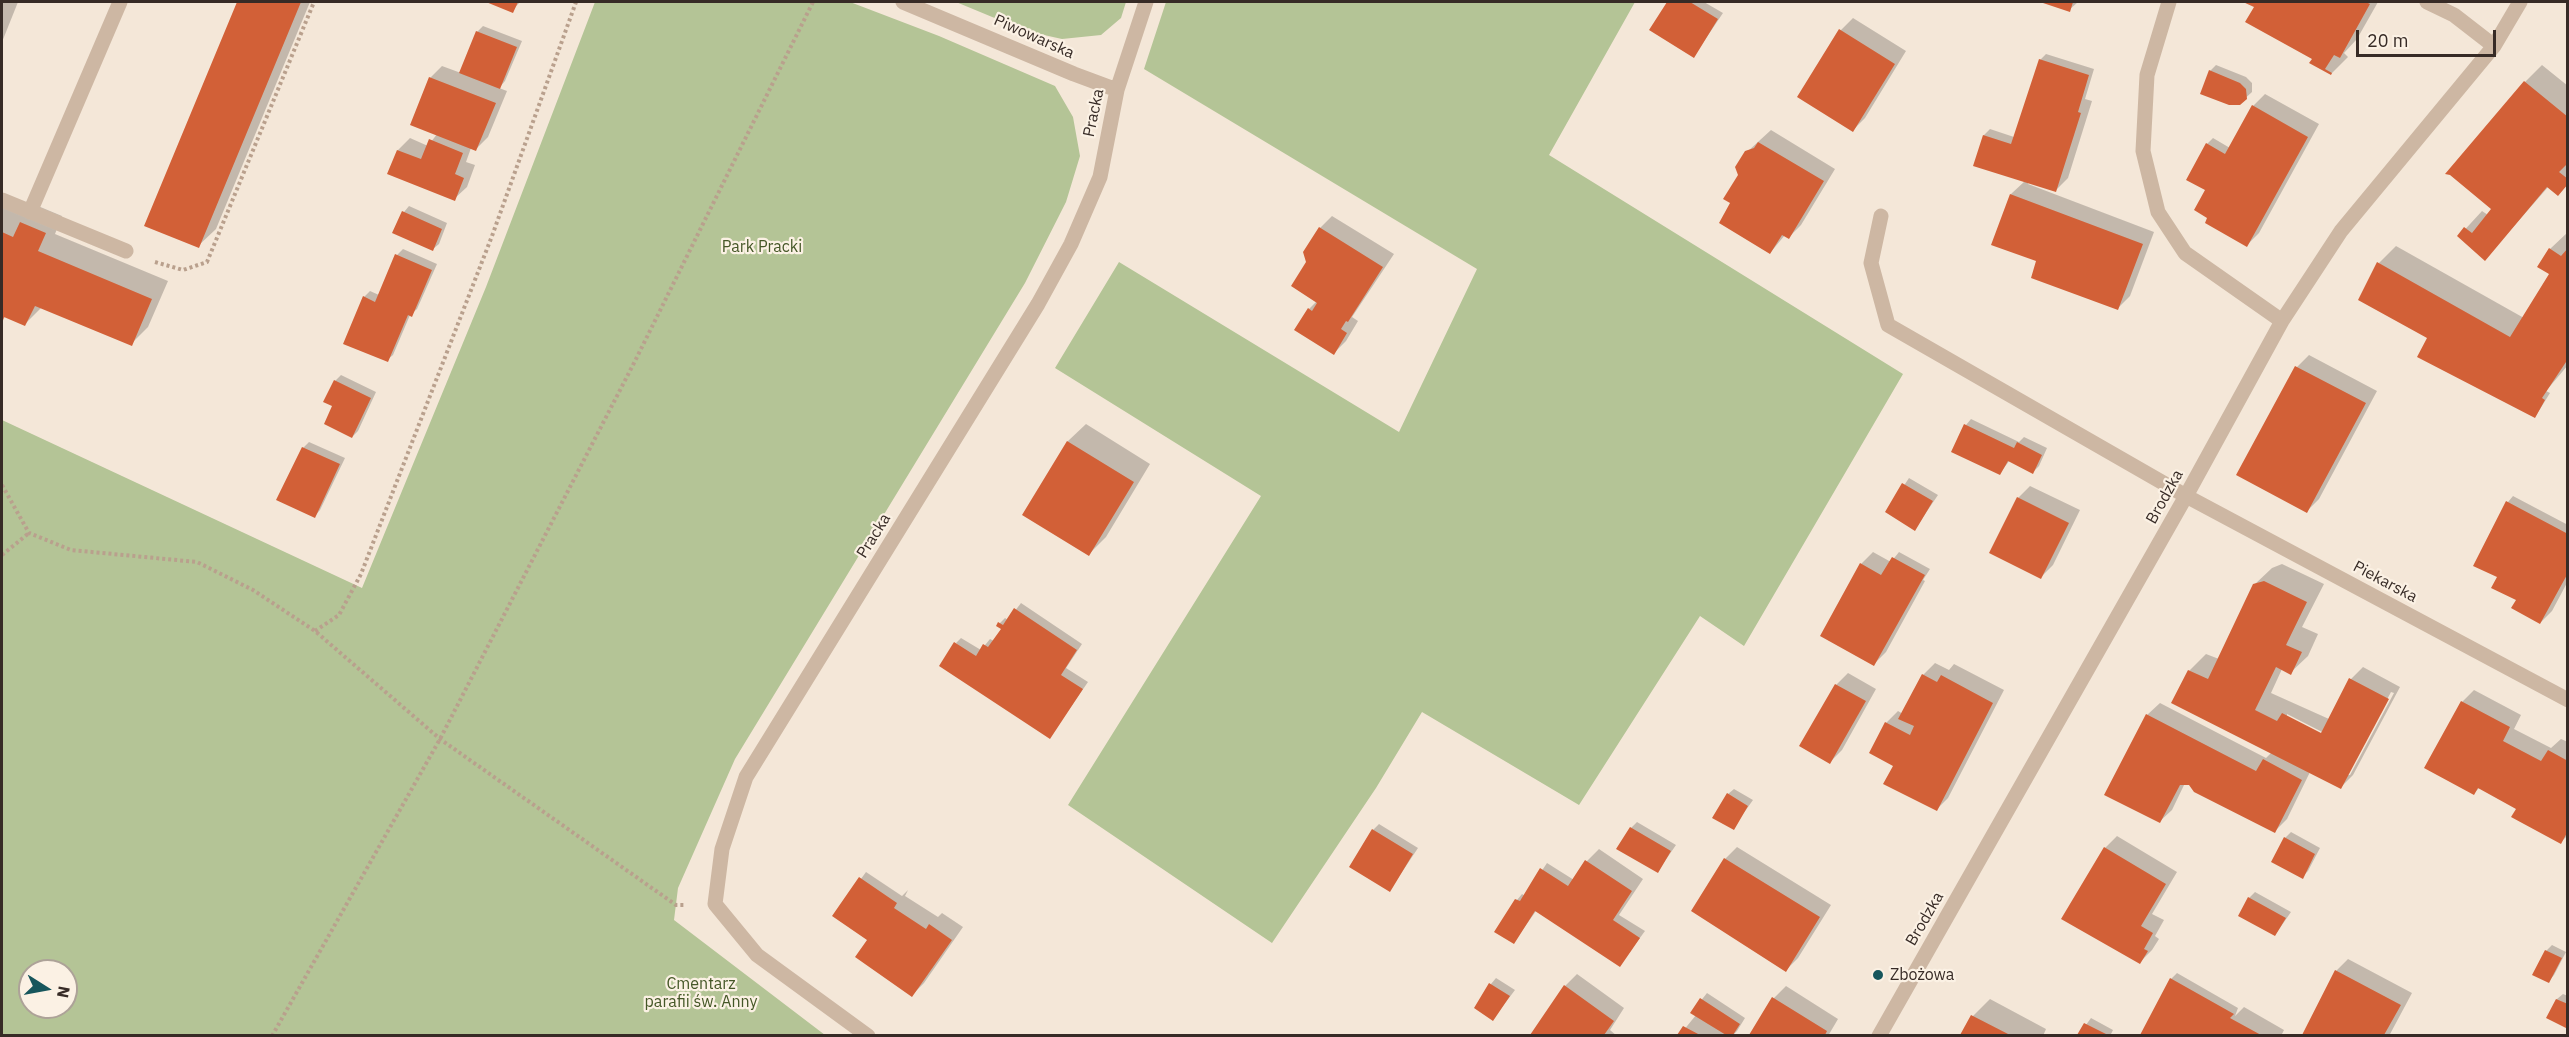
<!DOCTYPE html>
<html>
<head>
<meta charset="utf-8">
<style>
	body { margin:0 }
	#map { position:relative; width:2569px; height:1037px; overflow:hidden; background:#f4e7d8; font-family:"IBM Plex Sans",sans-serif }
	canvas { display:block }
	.frame { position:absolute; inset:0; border:3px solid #372b26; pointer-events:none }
	.north { position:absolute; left:18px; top:959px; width:60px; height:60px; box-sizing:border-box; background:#fbf1e4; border:2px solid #ada298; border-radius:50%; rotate:101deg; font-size:16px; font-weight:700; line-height:24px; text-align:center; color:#372b26 }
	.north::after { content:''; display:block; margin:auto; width:21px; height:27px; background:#17565c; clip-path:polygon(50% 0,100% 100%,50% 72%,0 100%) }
	.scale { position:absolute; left:2356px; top:30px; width:140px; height:27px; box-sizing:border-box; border:3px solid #372b26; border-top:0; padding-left:8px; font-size:18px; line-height:21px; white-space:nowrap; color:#372b26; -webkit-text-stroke:4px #fbf1e4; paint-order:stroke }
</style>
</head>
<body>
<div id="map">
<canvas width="2569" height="1037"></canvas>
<div class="frame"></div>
<div class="north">N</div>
<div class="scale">20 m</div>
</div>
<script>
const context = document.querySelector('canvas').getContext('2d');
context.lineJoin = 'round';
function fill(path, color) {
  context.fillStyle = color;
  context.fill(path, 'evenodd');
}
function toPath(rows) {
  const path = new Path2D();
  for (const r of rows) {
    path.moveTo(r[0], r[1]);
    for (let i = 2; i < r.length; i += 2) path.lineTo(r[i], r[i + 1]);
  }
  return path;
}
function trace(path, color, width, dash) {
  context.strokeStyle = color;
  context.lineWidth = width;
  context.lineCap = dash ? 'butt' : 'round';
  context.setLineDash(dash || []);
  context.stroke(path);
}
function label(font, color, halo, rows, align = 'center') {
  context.font = font + ' "IBM Plex Sans",sans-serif';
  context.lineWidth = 4.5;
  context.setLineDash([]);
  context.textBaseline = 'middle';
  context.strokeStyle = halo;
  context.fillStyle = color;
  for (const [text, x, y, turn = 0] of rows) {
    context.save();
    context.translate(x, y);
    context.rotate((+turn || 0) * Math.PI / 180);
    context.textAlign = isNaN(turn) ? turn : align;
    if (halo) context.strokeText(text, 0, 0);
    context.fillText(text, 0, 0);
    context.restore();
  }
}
fill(toPath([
	[595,2,850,2,939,36,1055,86,1073,117,1080,156,1066,202,1025,283,735,759,678,888,674,920,825,1035,2,1035,2,420,362,588,486,287],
	[30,971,66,971,66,1007,30,1007],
	[956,2,1126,2,1121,18,1101,35,1062,39,1026,31],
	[1166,2,1635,2,1549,155,1903,374,1744,646,1700,616,1579,805,1422,712,1376,788,1272,943,1068,805,1261,496,1055,368,1119,262,1399,432,1477,269,1144,69]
]), '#b4c496');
fill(toPath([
	[2,2,18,2,2,42],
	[239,2,310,2,216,229,198,246,146,225],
	[490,2,520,2,512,11],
	[1668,2,1704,2,1723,13,1694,56,1652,29],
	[2043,2,2078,2,2069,10],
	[2246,2,2378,2,2357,39,2344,53,2348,57,2331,74,2311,62,2314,59,2256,7],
	[1853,18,1906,51,1865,118,1853,130,1841,30],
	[483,26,522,41,505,81,499,88,507,91,488,137,476,149,471,148,466,162,475,165,467,187,454,199,389,173,398,150,410,138,428,146,437,134,430,78,442,66,461,73,477,32],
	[2046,54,2094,69,2085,99,2092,101,2068,178,2056,190,2029,182,2028,184,2154,232,2130,296,2118,308,2038,261,1993,244,2011,194,2025,181,1975,165,1984,135,1990,129,2014,137,2040,60],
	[2216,65,2246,77,2252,83,2252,92,2239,104,2210,71],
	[2542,65,2568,86,2568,184,2549,186,2485,259,2459,236,2482,211,2488,215,2493,209,2525,82],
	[2265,94,2319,124,2259,233,2247,245,2209,217,2210,184,2207,144,2213,138,2230,148,2253,106],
	[1771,130,1835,169,1801,225,1789,237,1785,235,1770,253,1732,203,1747,152],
	[38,206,62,216,55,234,168,281,148,327,131,344,42,307,25,324,6,316,2,320,2,208],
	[409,206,447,223,439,244,433,249,394,232,404,212],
	[1332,216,1394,254,1352,317,1358,321,1346,341,1334,353,1309,309,1317,301,1305,252,1320,228],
	[2568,232,2568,365,2546,391,2550,393,2535,417,2429,336,2379,263,2396,246,2524,318,2551,274,2550,249],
	[403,249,437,264,417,309,410,315,393,355,387,360,364,297,370,291,379,295,397,255],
	[2309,355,2377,391,2319,499,2307,511,2297,367],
	[341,375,376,392,358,431,352,437,334,406,335,381],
	[1971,419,2019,442,2024,437,2047,448,2039,466,2033,472,2010,460,2000,473,1966,425],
	[1086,424,1150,464,1106,537,1089,554,1024,514,1068,441],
	[309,442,345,458,320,510,315,516,303,448],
	[1909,478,1938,495,1915,529,1887,511],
	[2030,486,2080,510,2053,565,2041,577,2018,498],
	[2513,496,2568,525,2568,581,2552,611,2540,623,2518,600,2502,571,2508,502],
	[1873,552,1891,562,1899,552,1930,569,1923,580,1925,581,1886,652,1874,664,1861,564],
	[2282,564,2324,584,2302,627,2318,634,2308,656,2290,673,2282,669,2271,693,2329,719,2351,679,2363,667,2400,687,2353,775,2341,787,2310,772,2287,819,2275,831,2189,783,2185,783,2172,810,2159,822,2147,715,2160,703,2266,758,2271,753,2189,671,2206,654,2219,659,2254,585,2272,568],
	[2391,692,2394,693,2350,775,2347,775],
	[2287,714,2328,735,2327,738,2287,717],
	[1021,603,1082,644,1066,668,1088,682,1050,737,956,643,961,638,981,650,990,639,994,641,1003,628,998,625,1005,618,1008,620],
	[1935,663,1949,670,1954,664,2004,690,1948,798,1936,810,1895,765,1886,723,1898,711,1903,714,1923,675],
	[1848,673,1876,689,1842,750,1830,762,1836,685],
	[2474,690,2521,715,2514,729,2551,748,2561,739,2568,742,2568,835,2561,842,2517,808,2479,788,2474,793,2462,702],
	[1734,789,1753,800,1733,828,1728,794],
	[1637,822,1676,845,1658,871,1631,828],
	[1379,824,1418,848,1390,890,1373,830],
	[2291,832,2320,848,2308,871,2302,877,2285,838],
	[2117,836,2177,872,2152,914,2164,920,2155,936,2159,939,2152,950,2140,962,2105,848],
	[1737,847,1831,905,1798,958,1786,970,1693,911,1725,859],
	[1599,849,1643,879,1619,915,1645,931,1620,965,1536,911,1514,942,1496,931,1517,900,1522,894,1525,896,1547,863,1574,880,1587,861],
	[866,872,902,896,908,890,905,896,938,917,942,913,963,927,924,983,912,995,869,939,834,916],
	[2255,892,2291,912,2275,935,2249,898],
	[2552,945,2566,952,2554,975,2549,981,2546,951],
	[2348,959,2412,993,2389,1036,2303,1036,2336,971],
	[2177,973,2238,1008,2235,1016,2244,1007,2284,1030,2281,1036,2142,1036,2171,979],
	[1577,974,1624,1008,1610,1030,1617,1036,1532,1036,1565,986],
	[1496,978,1515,990,1493,1019,1491,984],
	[1786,986,1838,1019,1828,1036,1751,1035,1774,998],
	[1707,993,1745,1018,1737,1031,1732,1036,1679,1036,1696,1015,1692,1012],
	[2563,994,2568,996,2568,1028,2548,1018,2557,999],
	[1990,999,2046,1029,2043,1036,1962,1036,1973,1016],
	[2091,1018,2113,1030,2110,1036,2078,1036]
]), '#0003');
fill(toPath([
	[237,2,301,2,199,248,144,226],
	[486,2,518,2,513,13],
	[1667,2,1690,2,1718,19,1694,58,1649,30],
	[2040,2,2073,2,2070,12],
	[2243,2,2366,2,2370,4,2340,58,2334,55,2325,69,2332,73,2331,75,2309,63,2312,59,2245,22,2254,7],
	[1839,29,1895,64,1853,132,1797,97],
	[476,31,517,47,500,89,459,73],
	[2039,59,2089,75,2078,112,2081,113,2056,192,1973,166,1983,135,2011,144],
	[2209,70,2240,83,2246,89,2247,99,2240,105,2229,105,2200,94],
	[429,77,496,103,476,151,410,125],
	[2524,81,2568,117,2568,163,2559,172,2568,179,2568,184,2558,196,2547,187,2485,261,2457,236,2464,227,2472,233,2491,209,2450,175,2445,174],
	[2252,105,2308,137,2247,247,2205,223,2207,218,2194,210,2205,190,2186,180,2206,143,2225,154],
	[429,139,463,153,455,174,464,178,455,201,387,174,397,150,421,159],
	[1758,142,1824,181,1789,239,1782,235,1770,254,1719,223,1730,203,1723,199,1738,175,1735,167,1745,151,1754,148],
	[2010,194,2143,244,2118,310,2031,278,2036,261,1991,245],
	[402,211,442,229,433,251,392,233],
	[20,222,46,233,38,251,152,299,132,346,35,306,25,326,4,317,2,324,2,232,13,237],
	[1319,227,1383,267,1348,322,1346,321,1341,329,1347,333,1334,355,1294,330,1308,308,1312,311,1317,303,1291,286,1306,262,1303,252],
	[2549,248,2561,256,2568,248,2568,359,2542,398,2545,400,2535,418,2417,357,2427,338,2358,300,2377,262,2510,337,2549,274,2537,267],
	[395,254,432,270,412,317,408,315,388,362,343,344,363,296,375,302],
	[2295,366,2366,403,2307,513,2236,475],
	[334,380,371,398,352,438,324,424,332,406,323,402],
	[1964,424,2014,448,2017,442,2042,455,2033,474,2008,461,2000,475,1951,452],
	[1067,441,1134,482,1089,556,1022,515],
	[302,447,340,464,315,518,276,500],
	[1902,483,1933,501,1915,531,1885,512],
	[2017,497,2069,523,2041,579,1989,553],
	[2506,501,2568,534,2568,573,2540,624,2511,608,2516,600,2491,588,2497,577,2473,566],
	[1892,557,1925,575,1874,666,1820,636,1860,563,1881,575],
	[2264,581,2307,602,2286,645,2302,652,2291,675,2276,667,2255,710,2277,721,2282,713,2321,733,2349,678,2389,699,2341,789,2171,703,2188,670,2208,679,2253,584],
	[1014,608,1077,650,1061,675,1083,689,1050,739,939,666,954,642,976,656,983,644,988,647,1001,629,996,626,998,622,1003,625],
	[1922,674,1937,682,1941,675,1993,703,1937,811,1883,784,1893,766,1869,753,1885,722,1910,735,1914,726,1898,719],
	[1835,684,1866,701,1830,764,1799,746],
	[2461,701,2510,727,2503,741,2541,761,2548,750,2568,761,2568,831,2561,844,2511,817,2516,809,2478,788,2474,795,2424,768],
	[2146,714,2256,771,2263,759,2302,780,2275,833,2194,792,2189,785,2180,785,2160,823,2104,795],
	[1727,793,1748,806,1734,830,1712,818],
	[1630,827,1671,851,1658,873,1616,849],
	[1372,829,1413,854,1390,892,1349,867],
	[2284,837,2315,854,2303,879,2271,862],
	[2104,847,2166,884,2141,926,2153,933,2144,949,2148,951,2140,964,2061,919],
	[1724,858,1820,917,1786,972,1691,911],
	[1585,860,1632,891,1613,920,1640,938,1620,967,1535,911,1514,944,1494,932,1515,899,1520,901,1540,868,1568,886],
	[859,877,897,903,894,908,926,929,929,924,952,940,912,997,855,957,867,940,832,916],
	[2248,897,2286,918,2275,936,2238,916],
	[2545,950,2562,958,2549,983,2532,975],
	[2335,970,2401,1005,2384,1035,2302,1035],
	[2170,978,2234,1014,2230,1018,2261,1035,2140,1035],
	[1489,983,1510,996,1493,1021,1474,1008],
	[1564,985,1614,1021,1604,1035,1530,1035],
	[1772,997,1827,1031,1825,1035,1749,1035],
	[1700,998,1740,1024,1733,1035,1726,1035,1690,1013],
	[2556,999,2568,1004,2568,1029,2546,1018],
	[1971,1015,2010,1035,1960,1035],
	[2084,1023,2108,1035,2077,1035],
	[1683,1026,1700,1035,1677,1035]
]), '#d26037');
trace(toPath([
	[155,262,183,270,207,262,314,2],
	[2,485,29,533,71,550,197,562,253,590,315,631,440,739,676,905,685,905],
	[2,555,29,533],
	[315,631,339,615,361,574,492,236,576,2],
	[272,1036,440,739,635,361,813,2]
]), '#b9a08d', 4, [3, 3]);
trace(toPath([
	[903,2,1074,74,1117,90],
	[2169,2,2147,75,2143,151,2158,212,2185,253,2282,321],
	[2427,2,2454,15,2494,46],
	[2,200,126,251],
	[30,212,120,2],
	[1881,216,1871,263,1888,325,2186,496,2568,700],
	[868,1036,757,955,715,904,722,849,746,777,1038,304,1071,244,1100,177,1117,90,1146,2],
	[1879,1036,2186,496,2282,321,2341,231,2494,46,2520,2]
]), '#cdb7a3', 15);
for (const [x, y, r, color] of [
	[1878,975,6,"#17565c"]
]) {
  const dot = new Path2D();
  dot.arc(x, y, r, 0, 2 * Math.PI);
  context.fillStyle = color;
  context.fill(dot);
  trace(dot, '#fbf1e4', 2);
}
label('16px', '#372b26', '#fbf1e4', [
	["Piwowarska",1034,37,24],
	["Pracka",1094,113,-78],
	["Brodzka",2165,497,-61],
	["Pracka",874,536,-58],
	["Piekarska",2385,582,28],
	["Brodzka",1925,919,-60]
]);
label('16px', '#455727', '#fbf1e4', [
	["Park Pracki",762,247],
	["Cmentarz",701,984],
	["parafii św. Anny",701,1002]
]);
label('16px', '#372b26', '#fbf1e4', [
	["Zbożowa",1890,975]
], 'left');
</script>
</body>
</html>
